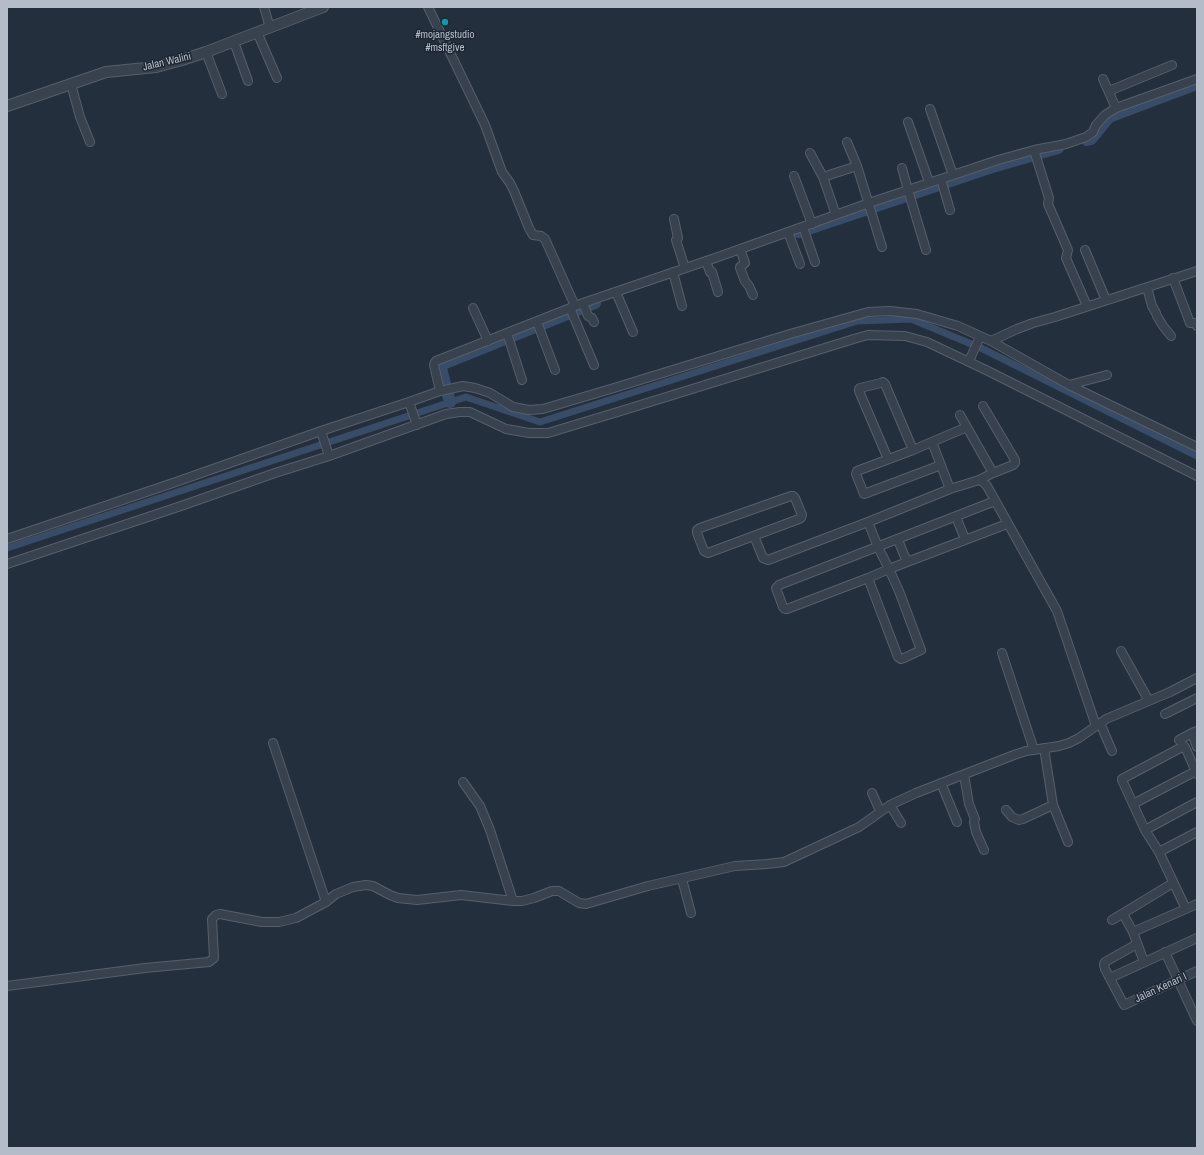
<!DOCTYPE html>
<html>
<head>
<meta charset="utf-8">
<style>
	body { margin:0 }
	#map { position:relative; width:1204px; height:1155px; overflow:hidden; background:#242f3e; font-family:"Archivo Narrow",sans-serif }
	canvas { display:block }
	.frame { position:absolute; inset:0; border:8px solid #b4bcc9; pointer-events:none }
</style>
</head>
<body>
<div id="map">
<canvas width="1204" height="1155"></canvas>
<div class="frame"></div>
</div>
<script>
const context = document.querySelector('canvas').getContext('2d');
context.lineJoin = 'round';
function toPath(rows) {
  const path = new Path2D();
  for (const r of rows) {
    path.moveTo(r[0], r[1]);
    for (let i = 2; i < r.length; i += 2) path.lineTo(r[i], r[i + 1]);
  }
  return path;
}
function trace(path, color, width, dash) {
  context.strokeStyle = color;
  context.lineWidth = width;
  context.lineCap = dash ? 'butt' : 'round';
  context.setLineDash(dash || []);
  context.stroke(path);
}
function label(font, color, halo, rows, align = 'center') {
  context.font = font + ' "Archivo Narrow",sans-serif';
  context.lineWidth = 3;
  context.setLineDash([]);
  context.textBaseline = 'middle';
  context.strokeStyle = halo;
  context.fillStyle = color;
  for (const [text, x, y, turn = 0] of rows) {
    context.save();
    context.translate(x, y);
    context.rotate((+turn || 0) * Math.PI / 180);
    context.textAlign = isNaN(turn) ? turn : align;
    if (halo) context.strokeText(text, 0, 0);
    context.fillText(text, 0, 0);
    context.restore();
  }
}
trace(toPath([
	[7,548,466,397,540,422,857,321,911,319,981,348,1197,456]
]), '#394c67', 7);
trace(toPath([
	[1087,140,1091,139,1109,117,1197,84],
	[799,232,989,168,1058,148],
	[445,384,441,368,441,365,443,364,595,303],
	[448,395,450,402]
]), '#394c67', 12);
const minor = toPath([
	[264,7,270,28],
	[428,7,485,125,502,172,510,183,514,191,529,228,533,235,541,236,545,239,575,306],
	[257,32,277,78],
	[234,42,248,81],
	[206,52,222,94],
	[1103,79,1116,108],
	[71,84,80,117,90,142],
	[1109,91,1172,65],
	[930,109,953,175],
	[908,122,929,182],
	[847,142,857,166,882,247],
	[1034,150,1049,198,1048,204,1068,250,1066,258,1087,306],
	[810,153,823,177,836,215],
	[902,168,908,190,926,250],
	[794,176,812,224],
	[823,177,857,166],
	[941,179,950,210],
	[674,219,678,238,676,240,685,268],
	[803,227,815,262],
	[788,232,800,264],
	[740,249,745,263,740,267,740,268,745,281,749,286,753,295],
	[1085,250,1106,300],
	[706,261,710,272,712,272,718,292],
	[673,272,682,306],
	[1173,278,1190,323,1194,323,1197,326],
	[1147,287,1152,306,1156,313],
	[616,292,633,332],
	[583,303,588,316,592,318,594,322],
	[473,308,488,341],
	[570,308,594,365],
	[1157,316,1163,326,1171,336],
	[537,322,555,370],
	[507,333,522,380],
	[991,341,1017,329,1033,323,1055,317,1197,271],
	[969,361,980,337],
	[1069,385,1107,375],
	[440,391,434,365,435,362,436,361,583,303,718,257,869,203,998,160,1034,150,1066,144,1086,137,1093,132,1096,125,1105,115,1116,108,1197,79],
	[409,402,417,425],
	[960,415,993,473],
	[321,431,329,456],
	[932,442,950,489],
	[888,459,859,391,859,389,860,388,881,383,883,382,885,384,913,450],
	[941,465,864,494,856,474,857,471,913,450,967,427],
	[979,480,993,473,1013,465,1015,463,1015,460,983,406],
	[791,496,793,496,795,498,802,515,801,518,799,519,708,553,704,551,697,533,697,530,700,528,791,496],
	[956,517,965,539],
	[868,522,950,489,979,480,983,482,987,486,1057,611,1096,726],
	[754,536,763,558,768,560,868,522,878,547,889,569,899,591,921,650,904,658,901,659,898,657,868,578,889,569,907,562,1007,524],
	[7,539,173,483,321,431,409,402,440,391,463,386,475,388,490,393,513,407,529,410,543,409,614,388,790,334,868,312,890,311,917,314,958,326,991,341,1069,385,1197,447],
	[898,540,907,562],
	[7,564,181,506,275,473,329,456,446,414,460,412,470,412,506,429,529,433,548,433,621,411,857,338,868,335,905,336,927,342,988,371,1197,476],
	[868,578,787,609,785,609,783,607,776,588,779,585,995,501],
	[1121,651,1149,701],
	[1002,653,1034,750],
	[1165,714,1197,698],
	[1100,723,1112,751],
	[1197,731,1192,733,1197,747],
	[1179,740,1192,733],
	[273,743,326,902],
	[1044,748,1053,805,1068,842],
	[964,775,969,804,975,819,974,822,976,832,984,850],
	[463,782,480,806,490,830,513,901],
	[941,783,957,822],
	[872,793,880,811],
	[1133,804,1196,771],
	[890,805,901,823],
	[1006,810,1012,817,1019,820,1023,819,1053,805],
	[1145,830,1197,802],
	[1159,852,1197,832],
	[682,879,691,913],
	[1186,909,1159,852,1145,830,1122,780,1122,779,1184,746,1185,747,1197,774],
	[1123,914,1133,932,1144,962],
	[1112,920,1173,883],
	[1133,932,1197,904],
	[1137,944,1105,962,1104,964,1105,969,1124,1005,1197,971],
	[1165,952,1197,1021],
	[1110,978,1197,938],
	[7,986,145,968,209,962,214,958,212,919,216,915,220,914,262,922,279,922,296,918,326,902,336,894,353,887,366,885,373,886,390,895,398,898,417,900,461,895,513,901,522,901,534,898,552,891,559,891,579,903,586,904,648,886,735,866,767,864,784,862,859,827,890,805,916,793,1014,755,1026,751,1059,746,1069,743,1079,738,1106,719,1170,692,1197,678]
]);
const tertiary = toPath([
	[7,106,106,72,156,67,182,60,206,52,323,7]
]);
trace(minor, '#565f6c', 10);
trace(tertiary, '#565f6c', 12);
trace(minor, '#38414e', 8);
trace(tertiary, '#38414e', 10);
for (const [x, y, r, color] of [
	[445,22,4,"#0f9aa8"]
]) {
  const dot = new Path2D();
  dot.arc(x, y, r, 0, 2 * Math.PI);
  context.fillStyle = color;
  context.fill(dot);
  trace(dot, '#1d2633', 1.5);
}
label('11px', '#b4bcc9', '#1d2633', [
	["#mojangstudio",445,35],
	["#msftgive",445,48]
]);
label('11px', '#b4bcc9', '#1d2633', [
	["Jalan Walini",167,62,-13],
	["Jalan Kenari I",1161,988,-25]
]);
</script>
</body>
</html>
